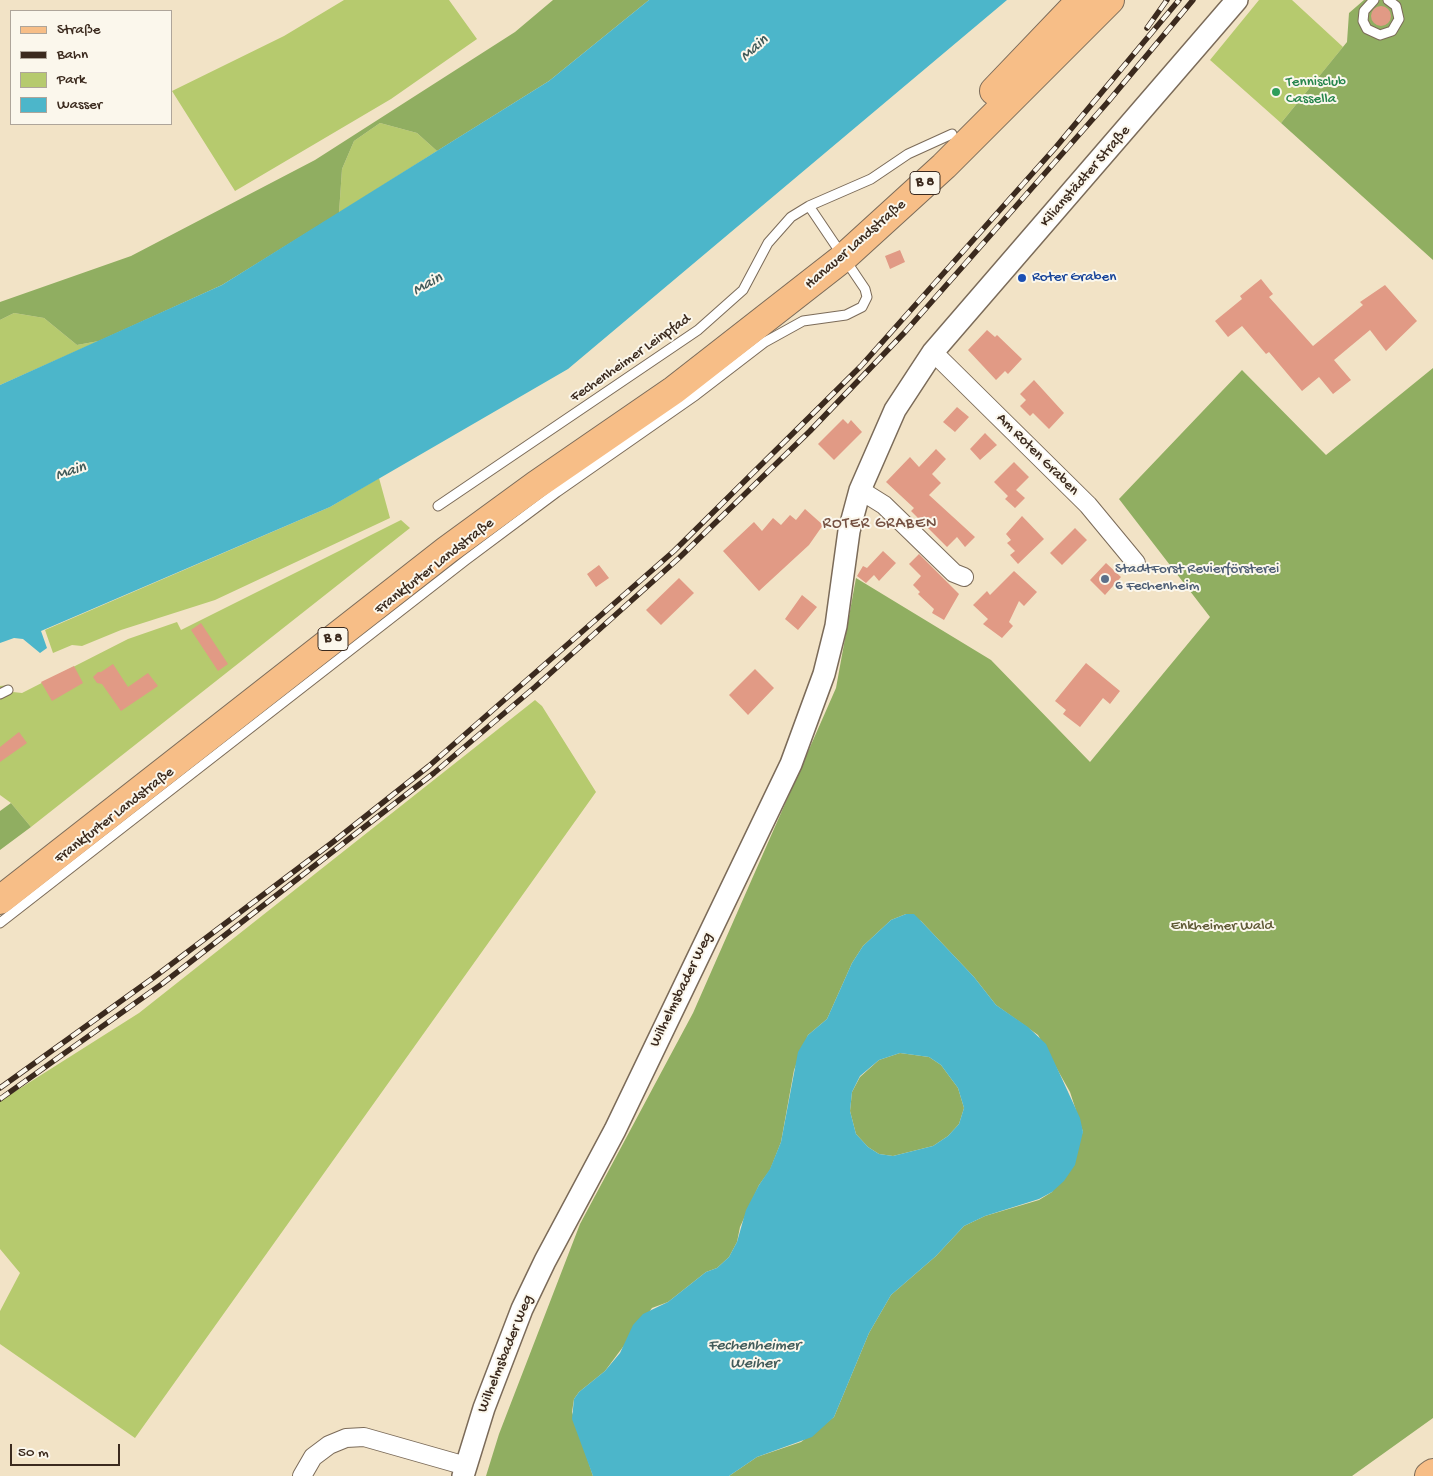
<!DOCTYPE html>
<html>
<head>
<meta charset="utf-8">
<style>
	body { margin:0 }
	#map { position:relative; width:1433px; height:1476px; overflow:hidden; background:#f2e3c6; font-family:"Gochi Hand",sans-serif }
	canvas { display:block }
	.legend { position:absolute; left:10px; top:10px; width:162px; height:115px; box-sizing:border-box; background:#fbf7ec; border:1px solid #aea59a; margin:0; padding:6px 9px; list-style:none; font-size:15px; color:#3b2a1e }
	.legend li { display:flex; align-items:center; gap:10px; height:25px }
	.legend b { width:25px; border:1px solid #aea59a }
	.scale { position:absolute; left:10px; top:1444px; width:110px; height:22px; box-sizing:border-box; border:2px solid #3b2a1e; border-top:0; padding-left:6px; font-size:15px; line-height:18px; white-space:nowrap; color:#3b2a1e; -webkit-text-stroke:4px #fbf7ec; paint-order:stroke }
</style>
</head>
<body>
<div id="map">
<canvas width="1433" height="1476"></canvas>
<ul class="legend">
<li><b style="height:6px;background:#f7be87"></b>Straße</li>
<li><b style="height:6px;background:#3b2a1e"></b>Bahn</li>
<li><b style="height:14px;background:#b6ca6e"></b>Park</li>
<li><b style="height:14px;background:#4cb6ca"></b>Wasser</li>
</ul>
<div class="scale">50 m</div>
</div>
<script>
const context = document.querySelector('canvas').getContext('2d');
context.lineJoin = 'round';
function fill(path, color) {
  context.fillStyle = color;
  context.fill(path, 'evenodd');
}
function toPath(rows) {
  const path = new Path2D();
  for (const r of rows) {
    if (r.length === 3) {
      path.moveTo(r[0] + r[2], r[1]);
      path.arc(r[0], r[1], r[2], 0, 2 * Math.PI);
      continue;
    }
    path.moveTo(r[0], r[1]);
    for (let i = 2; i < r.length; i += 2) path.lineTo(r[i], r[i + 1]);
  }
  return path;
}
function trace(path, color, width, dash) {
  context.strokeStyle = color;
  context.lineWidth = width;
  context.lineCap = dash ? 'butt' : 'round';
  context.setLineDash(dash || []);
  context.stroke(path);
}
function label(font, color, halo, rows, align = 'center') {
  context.font = font + ' "Gochi Hand",sans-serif';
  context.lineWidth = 4;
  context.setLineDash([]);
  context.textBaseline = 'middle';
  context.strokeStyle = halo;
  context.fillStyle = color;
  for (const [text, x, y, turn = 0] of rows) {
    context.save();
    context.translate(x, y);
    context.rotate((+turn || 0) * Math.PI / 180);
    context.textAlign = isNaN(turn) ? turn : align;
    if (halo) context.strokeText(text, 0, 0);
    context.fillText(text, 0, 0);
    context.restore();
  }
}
fill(toPath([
	[344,0,449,0,477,39,391,99,235,191,172,91,284,36],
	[1259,0,1292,0,1343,47,1281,123,1210,60],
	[380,123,417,133,437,151,339,213,342,169,354,141],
	[14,313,44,318,77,345,99,341,0,385,0,320],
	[379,478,390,518,215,600,121,630,82,646,72,645,53,653,45,630,330,507],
	[401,520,410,528,31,827,11,803,0,795,0,686,10,685,13,692,22,693,128,639,177,622,181,630],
	[535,700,542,706,596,792,135,1438,0,1344,0,1311,20,1273,0,1249,0,1101,139,1013]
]), '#b6ca6e');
fill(toPath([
	[553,0,649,0,549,81,437,151,417,133,380,123,354,141,342,169,339,213,222,285,99,341,77,345,44,318,14,313,0,320,0,302,131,256,315,160,515,32],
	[1364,0,1433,0,1433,260,1281,123,1347,42,1349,13],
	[1433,368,1433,1418,1352,1476,729,1476,757,1457,801,1442,834,1417,869,1333,891,1295,936,1256,964,1226,985,1216,1039,1200,1052,1192,1083,1132,1070,1092,1038,1035,996,1005,974,977,921,921,906,914,891,920,863,946,852,963,827,1019,808,1035,794,1070,781,1142,770,1170,759,1185,740,1227,737,1242,729,1257,717,1268,706,1272,668,1302,652,1308,605,1371,579,1392,574,1399,572,1412,593,1476,486,1476,499,1434,580,1224,693,1013,836,688,856,578,991,660,1090,762,1210,617,1119,499,1242,370,1326,455],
	[11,803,31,827,0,850,0,811],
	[900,1053,929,1057,941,1065,958,1088,964,1108,959,1124,948,1136,933,1146,893,1156,879,1154,868,1147,856,1134,850,1111,852,1092,860,1077,879,1060]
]), '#90ae61');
fill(toPath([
	[649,0,1007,0,568,369,330,507,41,631,47,648,40,653,23,639,14,638,0,643,0,385,222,285,549,81],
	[906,914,914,914,921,921,974,977,996,1005,1028,1027,1046,1044,1080,1118,1083,1132,1075,1165,1064,1181,1052,1192,1039,1199,985,1216,964,1226,936,1256,891,1295,869,1333,834,1417,812,1437,757,1457,729,1476,593,1476,572,1419,574,1399,579,1392,605,1371,620,1353,633,1325,643,1314,668,1302,706,1272,717,1268,729,1257,737,1242,746,1210,759,1185,770,1169,781,1142,798,1052,808,1035,827,1019,852,963,863,946,891,920],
	[900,1053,929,1057,941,1065,958,1088,964,1108,959,1124,948,1136,933,1146,893,1156,879,1154,868,1147,856,1134,850,1111,852,1092,860,1076,879,1060]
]), '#4cb6ca');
fill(toPath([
	[1381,16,10],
	[900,250,905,262,890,269,885,256],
	[1261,279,1273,294,1269,297,1313,346,1363,305,1360,302,1385,285,1417,321,1386,351,1370,330,1334,360,1351,380,1333,394,1319,377,1302,391,1269,352,1266,354,1242,326,1228,337,1215,321,1242,299,1240,296],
	[987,330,995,337,997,335,1022,359,1008,374,1005,371,996,380,968,350],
	[1034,380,1064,413,1049,429,1033,413,1030,416,1020,406,1026,400,1020,394],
	[957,407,969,417,955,432,943,422],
	[843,419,848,424,851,420,862,432,834,460,818,444],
	[985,433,997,445,980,460,970,449],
	[936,449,946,459,932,474,941,483,929,495,975,537,965,547,957,537,947,547,911,511,914,508,886,482,910,457,919,467],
	[1014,462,1029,477,1016,490,1025,498,1015,508,1005,499,1008,496,994,482],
	[805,509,823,525,809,545,759,591,723,551,754,522,762,531,773,518,781,525,790,515,796,520],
	[1022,516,1044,539,1018,564,1010,555,1015,551,1007,543,1011,540,1006,534],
	[1075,528,1087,540,1062,565,1050,553],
	[883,551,896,563,879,581,874,575,866,583,857,576,863,566,867,568],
	[919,554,959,594,944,620,932,613,934,609,918,594,920,592,913,585,921,576,909,564],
	[1106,563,1121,577,1105,595,1090,580],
	[599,565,609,578,596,587,587,574],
	[1014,571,1037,592,1024,606,1019,601,1009,622,1013,626,1002,638,983,624,988,619,973,605,987,591,990,595],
	[679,578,694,593,661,625,646,610],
	[802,595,817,607,798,630,785,619],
	[201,623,228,664,218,671,191,630],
	[1086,663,1120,691,1110,704,1103,698,1080,727,1063,714,1066,710,1055,701],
	[113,664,128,687,148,673,158,686,121,711,102,684,97,683,93,677,98,672,101,672],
	[74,666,83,683,52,701,41,682],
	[755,669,774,688,748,715,729,695],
	[19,732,27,743,0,762,0,747]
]), '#e19a85');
const service = toPath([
	[1374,0,1364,11,1363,21,1367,29,1380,35,1392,31,1399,19,1396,6,1388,0],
	[438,506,698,330,743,290,768,243,791,217,809,206,871,179,908,154,952,134],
	[0,694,8,690],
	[0,923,466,560,557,492,696,395,765,342,803,321,846,315,862,307,867,297,865,289,809,206]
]);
const minor = toPath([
	[933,352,1088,505,1136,563],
	[860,490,884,505,954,573,964,577],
	[302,1476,313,1457,329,1445,346,1438,364,1437,466,1466]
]);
const tertiary = toPath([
	[463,1476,484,1408,522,1309,545,1261,615,1130,791,764,824,674,836,626,849,531,860,490,895,410,933,352,1237,0]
]);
const primary = toPath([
	[994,91,1081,0],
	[0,900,447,550,536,485,674,390,843,258,944,166,1110,0]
]);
const motorway = toPath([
	[1429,1476,1433,1473]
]);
trace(service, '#7b6b59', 11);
trace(minor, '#7b6b59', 20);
trace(tertiary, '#7b6b59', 24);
trace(primary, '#7b6b59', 30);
trace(motorway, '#7b6b59', 30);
trace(service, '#fff', 9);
trace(minor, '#fff', 18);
trace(tertiary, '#fff', 21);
trace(primary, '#f7be87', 28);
trace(motorway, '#f7be87', 28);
const rail = toPath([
	[1147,28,1167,0],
	[0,1088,153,978,333,842,429,766,674,551,861,366,1056,147,1179,0],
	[0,1099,162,984,434,773,535,687,679,558,810,431,905,332,1107,103,1193,0]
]);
trace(rail, '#3b2a1e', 5.5);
trace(rail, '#fbf7ec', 4, [11]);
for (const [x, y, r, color] of [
	[1276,92,5,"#2e9e5b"],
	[1022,278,5,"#1a4fb4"],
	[1105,579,5,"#5c6f8a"]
]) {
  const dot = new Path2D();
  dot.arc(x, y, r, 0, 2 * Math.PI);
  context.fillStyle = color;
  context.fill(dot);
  trace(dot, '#fbf7ec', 2);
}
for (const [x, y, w] of [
	[925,183,30],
	[333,639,30]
]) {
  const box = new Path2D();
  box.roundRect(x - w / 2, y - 11.5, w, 23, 4);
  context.fillStyle = '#fbf7ec';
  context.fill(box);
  trace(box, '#3b2a1e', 1);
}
label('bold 14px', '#3b2a1e', null, [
	["B 8",925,183],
	["B 8",333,639]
]);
label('15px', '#27864d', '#fbf7ec', [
	["Tennisclub",1286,83],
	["Cassella",1286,100]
], 'left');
label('15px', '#3b2a1e', '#fbf7ec', [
	["Kilianstädter Straße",1086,177,-49],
	["Hanauer Landstraße",856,245,-41],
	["Fechenheimer Leinpfad",631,359,-35],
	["Am Roten Graben",1037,455,45],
	["Frankfurter Landstraße",435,567,-38],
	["Frankfurter Landstraße",115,816,-38],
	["Wilhelmsbader Weg",682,990,-64],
	["Wilhelmsbader Weg",506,1354,-68]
]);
label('15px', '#164399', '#fbf7ec', [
	["Roter Graben",1032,278]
], 'left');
label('15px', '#4e5e75', '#fbf7ec', [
	["StadtForst Revierförsterei",1115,570],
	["6 Fechenheim",1115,587]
], 'left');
label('15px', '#605a36', '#fbf7ec', [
	["Enkheimer Wald",1222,927]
]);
label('italic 16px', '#415b5a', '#fbf7ec', [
	["Main",755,49,-42],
	["Main",428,285,-29],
	["Main",71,472,-18],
	["Fechenheimer",754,1347],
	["Weiher",754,1365]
]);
context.letterSpacing = '1px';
label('16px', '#755142', '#fbf7ec', [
	["ROTER GRABEN",880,525]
]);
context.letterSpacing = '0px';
</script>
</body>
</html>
